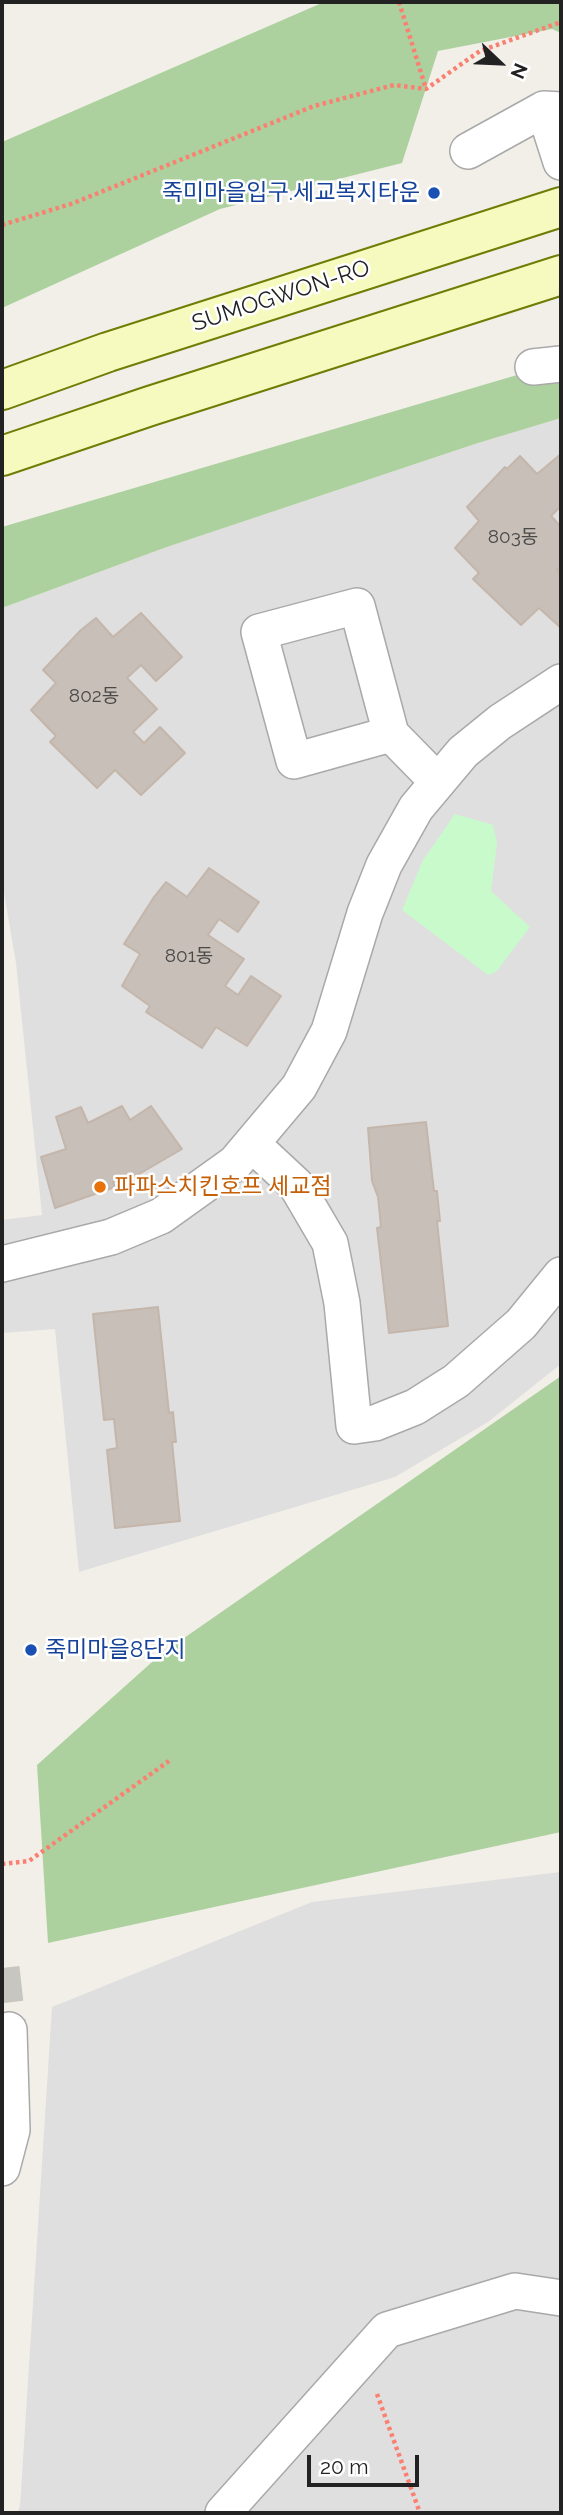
<!DOCTYPE html>
<html>
<head>
<meta charset="utf-8">
<style>
	body { margin:0 }
	#map { position:relative; width:563px; height:2515px; overflow:hidden; background:#f2efe9; font-family:Raleway,sans-serif }
	canvas { display:block }
	.frame { position:absolute; inset:0; border:4px solid #222; pointer-events:none }
	.north { position:absolute; left:465px; top:28px; width:70px; height:70px; -webkit-text-stroke:5px #fff; paint-order:stroke; rotate:113deg; font-size:19px; font-weight:700; line-height:28px; text-align:center; color:#222 }
	.north::after { content:''; display:block; margin:auto; width:24px; height:32px; background:#222; clip-path:polygon(50% 0,100% 100%,50% 72%,0 100%) }
	.scale { position:absolute; left:307px; top:2455px; width:112px; height:32px; box-sizing:border-box; border:4px solid #222; border-top:0; padding-left:9px; font-size:21px; line-height:24px; white-space:nowrap; color:#222; -webkit-text-stroke:5px #fff; paint-order:stroke }
</style>
</head>
<body>
<div id="map">
<canvas width="563" height="2515"></canvas>
<div class="frame"></div>
<div class="north">N</div>
<div class="scale">20 m</div>
</div>
<script>
const context = document.querySelector('canvas').getContext('2d');
context.lineJoin = 'round';
function fill(path, color) {
  context.fillStyle = color;
  context.fill(path, 'evenodd');
}
function toPath(rows) {
  const path = new Path2D();
  for (const r of rows) {
    path.moveTo(r[0], r[1]);
    for (let i = 2; i < r.length; i += 2) path.lineTo(r[i], r[i + 1]);
  }
  return path;
}
function trace(path, color, width, dash) {
  context.strokeStyle = color;
  context.lineWidth = width;
  context.lineCap = dash ? 'butt' : 'round';
  context.setLineDash(dash || []);
  context.stroke(path);
}
function label(font, color, halo, rows, align = 'center') {
  context.font = font + ' Raleway,"Noto Sans KR",sans-serif';
  context.lineWidth = 5;
  context.setLineDash([]);
  context.textBaseline = 'middle';
  context.strokeStyle = halo;
  context.fillStyle = color;
  for (const [text, x, y, turn = 0] of rows) {
    context.save();
    context.translate(x, y);
    context.rotate((+turn || 0) * Math.PI / 180);
    context.textAlign = isNaN(turn) ? turn : align;
    if (halo) context.strokeText(text, 0, 0);
    context.fillText(text, 0, 0);
    context.restore();
  }
}
fill(toPath([
	[561,418,561,1364,488,1422,395,1477,79,1572,55,1329,2,1333,2,1220,42,1215,16,963,2,881,2,608,164,548,475,444],
	[561,1872,561,2513,17,2513,20,2506,52,2007,312,1902]
]), '#e0dfdf');
fill(toPath([
	[324,2,561,2,561,33,552,29,438,51,402,163,220,209,2,308,2,142],
	[561,362,561,418,475,444,164,548,2,608,2,527],
	[561,1376,561,1832,48,1943,37,1765,161,1654]
]), '#add19e');
fill(toPath([
	[455,814,493,825,497,843,491,891,530,927,496,972,488,975,402,910,423,860]
]), '#c8facc');
const building = toPath([
	[561,454,561,506,551,516,561,527,561,566,557,570,561,575,561,628,539,608,521,625,473,579,479,573,455,548,479,521,467,507,505,467,507,469,520,456,537,474,561,454],
	[141,613,182,657,156,681,141,665,127,678,157,709,133,732,144,743,160,727,185,753,141,795,115,770,97,788,50,742,56,736,31,710,56,683,43,670,81,630,96,618,113,637,141,613],
	[209,868,259,902,238,932,219,919,208,935,244,959,225,986,238,995,251,976,281,996,247,1046,216,1027,202,1048,146,1012,150,1006,122,986,140,954,124,944,154,897,166,882,187,897,209,868],
	[122,1106,130,1120,151,1106,182,1149,127,1181,124,1177,113,1182,115,1187,55,1208,41,1157,66,1149,56,1117,81,1107,88,1123,122,1106],
	[426,1122,434,1191,437,1191,440,1221,437,1221,448,1326,389,1333,377,1228,381,1227,378,1197,372,1181,368,1128,426,1122],
	[158,1307,169,1413,173,1412,176,1442,172,1442,180,1521,115,1528,107,1450,117,1448,114,1419,104,1420,93,1314,158,1307]
]);
fill(building, '#c7bfb8');
trace(building, '#c4b6ab', 2);
trace(toPath([
	[2,1968,9,2030]
]), '#c8c6c1', 35, [35, 18]);
const street = toPath([
	[544,109,561,162],
	[468,151,544,109,561,110],
	[533,367,561,364],
	[357,606,391,734,294,761,259,632,357,606],
	[391,734,438,782],
	[252,1144,296,1185,330,1243,342,1303,354,1426,375,1423,415,1407,456,1381,521,1324,561,1275],
	[2,1264,111,1237,161,1216,235,1163,299,1087,329,1031,365,913,384,865,416,808,463,752,500,722,561,682],
	[2,2168,12,2130,9,2030],
	[223,2513,387,2330,515,2291,561,2298]
]);
const secondary = toPath([
	[2,390,108,352,561,207],
	[2,456,150,406,561,275]
]);
trace(street, '#a9a9a9', 38);
trace(secondary, '#707d05', 42);
trace(toPath([
	[399,2,426,89],
	[2,225,71,204,314,106,394,85,426,89,480,51,561,22],
	[2,1864,29,1861,169,1761],
	[377,2394,420,2513]
]), '#fa8072', 4.5, [3.5, 3.5]);
trace(street, '#fff', 35);
trace(secondary, '#f7fabf', 38);
for (const [x, y, r, color] of [
	[434,193,7,"#1a4fb4"],
	[100,1187,7,"#e8710a"],
	[31,1650,7,"#1a4fb4"]
]) {
  const dot = new Path2D();
  dot.arc(x, y, r, 0, 2 * Math.PI);
  context.fillStyle = color;
  context.fill(dot);
  trace(dot, '#fff', 2.5);
}
label('19px', '#4b4948', null, [
	["803동",513,537],
	["802동",94,696],
	["801동",189,956]
]);
label('23px', '#164399', '#fff', [
	["죽미마을입구.세교복지타운",420,193],
	["죽미마을8단지",45,1650,"left"]
], 'right');
label('23px', '#222', '#fff', [
	["SUMOGWON-RO",281,296,-18]
]);
label('23px', '#c56008', '#fff', [
	["파파스치킨호프 세교점",114,1187]
], 'left');
</script>
</body>
</html>
